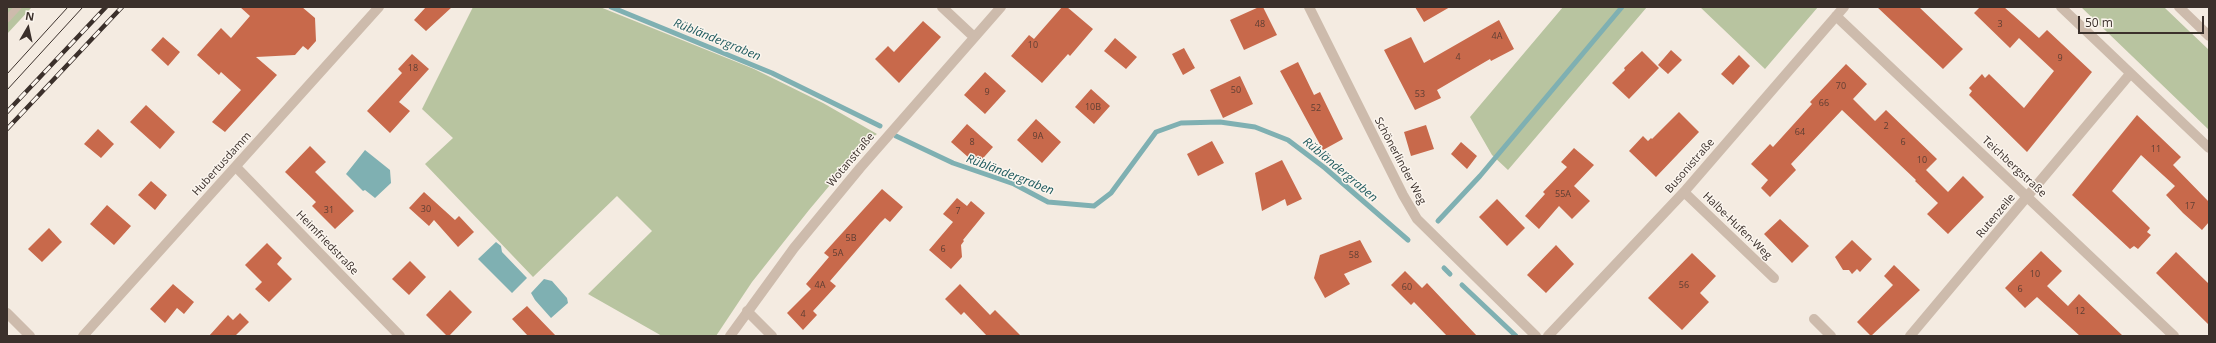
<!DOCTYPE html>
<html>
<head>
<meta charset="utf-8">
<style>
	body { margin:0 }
	#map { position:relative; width:2216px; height:343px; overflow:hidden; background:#f4ebe1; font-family:"Open Sans",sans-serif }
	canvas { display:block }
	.frame { position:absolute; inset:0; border:8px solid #3b302b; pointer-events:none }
	.north { position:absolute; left:8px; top:8px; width:40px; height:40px; -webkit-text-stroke:3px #fbf5ee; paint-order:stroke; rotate:9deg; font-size:11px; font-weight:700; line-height:16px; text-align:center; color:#3b302b }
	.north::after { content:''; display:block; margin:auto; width:14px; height:18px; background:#3b302b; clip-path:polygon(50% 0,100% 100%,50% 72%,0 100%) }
	.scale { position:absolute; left:2078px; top:16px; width:126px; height:18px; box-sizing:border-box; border:2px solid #3b302b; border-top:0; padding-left:5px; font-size:12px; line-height:14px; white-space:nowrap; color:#3b302b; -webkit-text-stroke:3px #fbf5ee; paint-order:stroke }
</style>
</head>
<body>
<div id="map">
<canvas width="2216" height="343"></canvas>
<div class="frame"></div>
<div class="north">N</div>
<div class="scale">50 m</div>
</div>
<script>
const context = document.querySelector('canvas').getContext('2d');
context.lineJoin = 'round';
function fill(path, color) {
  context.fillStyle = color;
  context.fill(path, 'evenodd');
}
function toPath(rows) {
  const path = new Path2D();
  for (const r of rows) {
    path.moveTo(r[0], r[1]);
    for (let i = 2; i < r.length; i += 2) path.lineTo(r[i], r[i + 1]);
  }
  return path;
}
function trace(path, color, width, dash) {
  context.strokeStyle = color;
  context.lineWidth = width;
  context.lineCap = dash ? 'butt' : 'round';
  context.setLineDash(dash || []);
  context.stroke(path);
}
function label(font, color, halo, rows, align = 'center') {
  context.font = font + ' "Open Sans",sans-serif';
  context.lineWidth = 3;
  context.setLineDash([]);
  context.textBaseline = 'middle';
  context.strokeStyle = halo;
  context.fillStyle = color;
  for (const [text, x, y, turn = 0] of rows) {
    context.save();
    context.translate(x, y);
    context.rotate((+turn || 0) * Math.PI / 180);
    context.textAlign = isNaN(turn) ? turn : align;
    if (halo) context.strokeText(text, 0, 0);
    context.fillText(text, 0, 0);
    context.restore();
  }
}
fill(toPath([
	[7,7,32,7,7,34],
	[473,7,600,7,754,69,823,103,877,134,867,141,809,210,752,282,716,336,662,336,588,294,652,231,617,196,533,277,425,164,453,138,422,109],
	[1563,7,1647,7,1508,170,1492,155,1470,117],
	[1700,7,1818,7,1765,69],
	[2081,7,2164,7,2166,9,2209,50,2209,130]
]), '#b8c4a0');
fill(toPath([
	[365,150,390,170,391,183,375,198,365,190,363,191,346,174],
	[496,242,501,246,502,252,527,278,512,293,478,259],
	[544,279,552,281,567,298,568,303,551,318,535,300,531,293]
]), '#7fb0b2');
trace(toPath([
	[611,7,772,73,880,126],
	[896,136,953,163,1014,184,1048,202,1094,206,1111,193,1156,132,1181,123,1220,122,1255,127,1288,140,1325,168,1408,240],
	[1438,221,1480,176,1622,7],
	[1444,268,1450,274],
	[1462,285,1516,336]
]), '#7fb0b2', 5);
fill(toPath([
	[240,7,302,7,315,18,316,41,308,50,303,46,295,55,256,57,277,75,225,132,212,122,241,90,221,72,219,75,197,55,221,28,231,38,250,16],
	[426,7,452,7,426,31,414,20],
	[1062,7,1067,7,1093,29,1070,56,1068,54,1042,83,1011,56,1029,35,1034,39],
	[1259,7,1263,7,1277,35,1244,50,1230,20],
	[1415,7,1450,7,1424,22],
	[1877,7,1919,7,1963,49,1943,69],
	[1980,7,2004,7,2039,38,2047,30,2092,72,2027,152,1969,95,1972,91,1969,88,1982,74,1985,78,1989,74,2024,108,2054,71,2019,38,2010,48,1974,13],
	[1499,20,1514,49,1491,61,1490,59,1437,90,1441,98,1415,110,1384,50,1411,37,1424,63],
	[923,21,941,37,899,83,875,59,888,46,894,52],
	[163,37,180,52,168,66,151,50],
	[1115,38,1137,57,1126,69,1104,51],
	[1184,48,1195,68,1183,75,1172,54],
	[1671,50,1682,60,1668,74,1658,65],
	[1642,51,1659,68,1629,99,1612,83,1625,70,1624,68],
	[412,54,429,69,399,102,410,111,390,133,367,111,402,73,398,69],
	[1739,55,1750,66,1733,85,1721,74],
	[1298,62,1314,95,1320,92,1343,139,1323,150,1280,71],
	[1846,64,1867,84,1853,99,1875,121,1886,110,1937,159,1926,170,1948,192,1963,176,1984,197,1948,234,1927,214,1938,203,1915,181,1916,180,1842,110,1791,164,1796,170,1770,197,1761,188,1768,180,1751,164,1770,144,1773,147,1812,104,1810,102],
	[985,72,1006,91,985,114,964,95],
	[1240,76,1253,104,1223,118,1210,90],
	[1091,89,1110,106,1094,124,1075,107],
	[146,105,175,132,160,149,130,122],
	[1679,112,1699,132,1656,177,1629,151,1643,136,1648,141,1651,138,1652,139],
	[2137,115,2181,157,2173,165,2209,202,2209,222,2202,230,2183,213,2166,195,2175,186,2141,155,2112,191,2150,228,2147,232,2151,235,2138,249,2134,246,2130,249,2072,195],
	[1036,119,1061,142,1042,163,1017,140],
	[967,124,993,147,977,165,951,142],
	[1426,125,1434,149,1411,156,1404,132],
	[98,129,114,144,101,158,84,144],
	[1212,141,1224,163,1198,176,1187,154],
	[1461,142,1477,156,1467,169,1451,154],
	[310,146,326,162,315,172,354,211,335,229,312,206,316,202,285,172],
	[1574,148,1594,165,1574,186,1590,201,1572,219,1559,206,1539,229,1525,216,1545,194,1543,192,1567,167,1561,162],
	[1282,160,1302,199,1287,206,1285,199,1262,211,1255,173],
	[151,181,167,195,155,210,138,195],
	[882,189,903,207,890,222,885,218,880,223,830,281,836,286,813,311,817,315,803,330,787,313,811,289,806,284,829,257,824,253],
	[424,192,455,220,459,216,474,232,458,247,434,220,429,226,409,208],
	[957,198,967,206,971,201,985,213,963,240,964,241,961,245,962,257,951,269,929,250,953,222,943,214],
	[1497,199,1525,228,1507,246,1479,217],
	[107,205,131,226,114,245,90,224],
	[1780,219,1809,246,1792,263,1764,234],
	[49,228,62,242,42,262,28,249],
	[1360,240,1372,262,1344,274,1350,284,1325,298,1314,278,1320,255],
	[1852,240,1872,259,1860,272,1857,269,1852,274,1849,270,1843,270,1835,257],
	[267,243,282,258,277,264,292,279,269,302,255,289,262,282,245,265],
	[1556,245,1574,264,1546,293,1527,275],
	[2041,251,2062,271,2047,286,2068,306,2079,294,2123,336,2080,336,2037,297,2025,308,2005,288],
	[2176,252,2209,284,2209,325,2156,273],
	[1692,253,1716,276,1700,293,1709,302,1682,330,1648,298],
	[410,261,426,277,409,295,392,279],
	[1894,265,1920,290,1871,336,1857,322,1893,285,1884,276],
	[1405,271,1422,288,1427,283,1477,336,1447,336,1414,302,1411,305,1391,285],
	[173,284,194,302,184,314,177,308,165,323,150,309],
	[960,284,990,315,995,310,1021,336,987,336,964,312,961,315,945,299],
	[450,290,472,312,449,336,447,336,426,315],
	[527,306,556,336,528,336,512,319],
	[240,313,249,322,235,336,209,336,228,315,233,320]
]), '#c8694b');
trace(toPath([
	[7,19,18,7]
]), '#cdbbac', 7);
trace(toPath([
	[942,7,974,37],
	[1309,7,1403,195,1417,219,1536,336],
	[2061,7,2209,148],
	[2179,7,2209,36],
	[1836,16,2174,336],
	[236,167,400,336],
	[1684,192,1774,278],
	[747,311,772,336],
	[7,313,30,336],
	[1814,319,1831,336],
	[730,336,794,248,860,168,1001,7],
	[1548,336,1684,192,1844,7],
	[1910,336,2130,74]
]), '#cdbbac', 10);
trace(toPath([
	[83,336,379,7]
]), '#cdbbac', 10);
trace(toPath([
	[7,74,68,7],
	[7,90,83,7]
]), '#3b302b', 1);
const rail = toPath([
	[7,112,106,7],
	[7,129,122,7]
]);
trace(rail, '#3b302b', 4.5);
trace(rail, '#fbf5ee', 3, [9]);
label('9px', '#5e3e33', null, [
	["48",1260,24],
	["3",2000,24],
	["4A",1497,36],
	["10",1033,45],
	["4",1458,57],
	["9",2060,58],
	["18",413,68],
	["70",1841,86],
	["50",1236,90],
	["9",987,92],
	["53",1420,94],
	["66",1824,103],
	["10B",1093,107],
	["52",1316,108],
	["2",1886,126],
	["64",1800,132],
	["9A",1038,136],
	["8",972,142],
	["6",1903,142],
	["11",2156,149],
	["10",1922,160],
	["55A",1563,194],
	["17",2190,206],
	["30",426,209],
	["31",329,210],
	["7",958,211],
	["5B",851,238],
	["6",943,249],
	["5A",838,253],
	["58",1354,255],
	["10",2035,274],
	["4A",820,285],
	["56",1684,285],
	["60",1407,287],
	["6",2020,289],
	["12",2080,311],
	["4",803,314]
]);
label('11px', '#3b302b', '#fbf5ee', [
	["Wotanstraße",851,160,-50],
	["Schönerlinder Weg",1400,161,62],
	["Hubertusdamm",222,164,-48],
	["Busonistraße",1690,166,-49],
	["Teichbergstraße",2014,167,43],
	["Rutenzeile",1996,216,-50],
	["Halbe-Hufen-Weg",1737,226,44],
	["Heimfriedstraße",327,243,46]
]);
label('italic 12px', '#1f5a5e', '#fbf5ee', [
	["Rübländergraben",717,40,22],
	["Rübländergraben",1340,170,40],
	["Rübländergraben",1010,175,21]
]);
</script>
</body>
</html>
